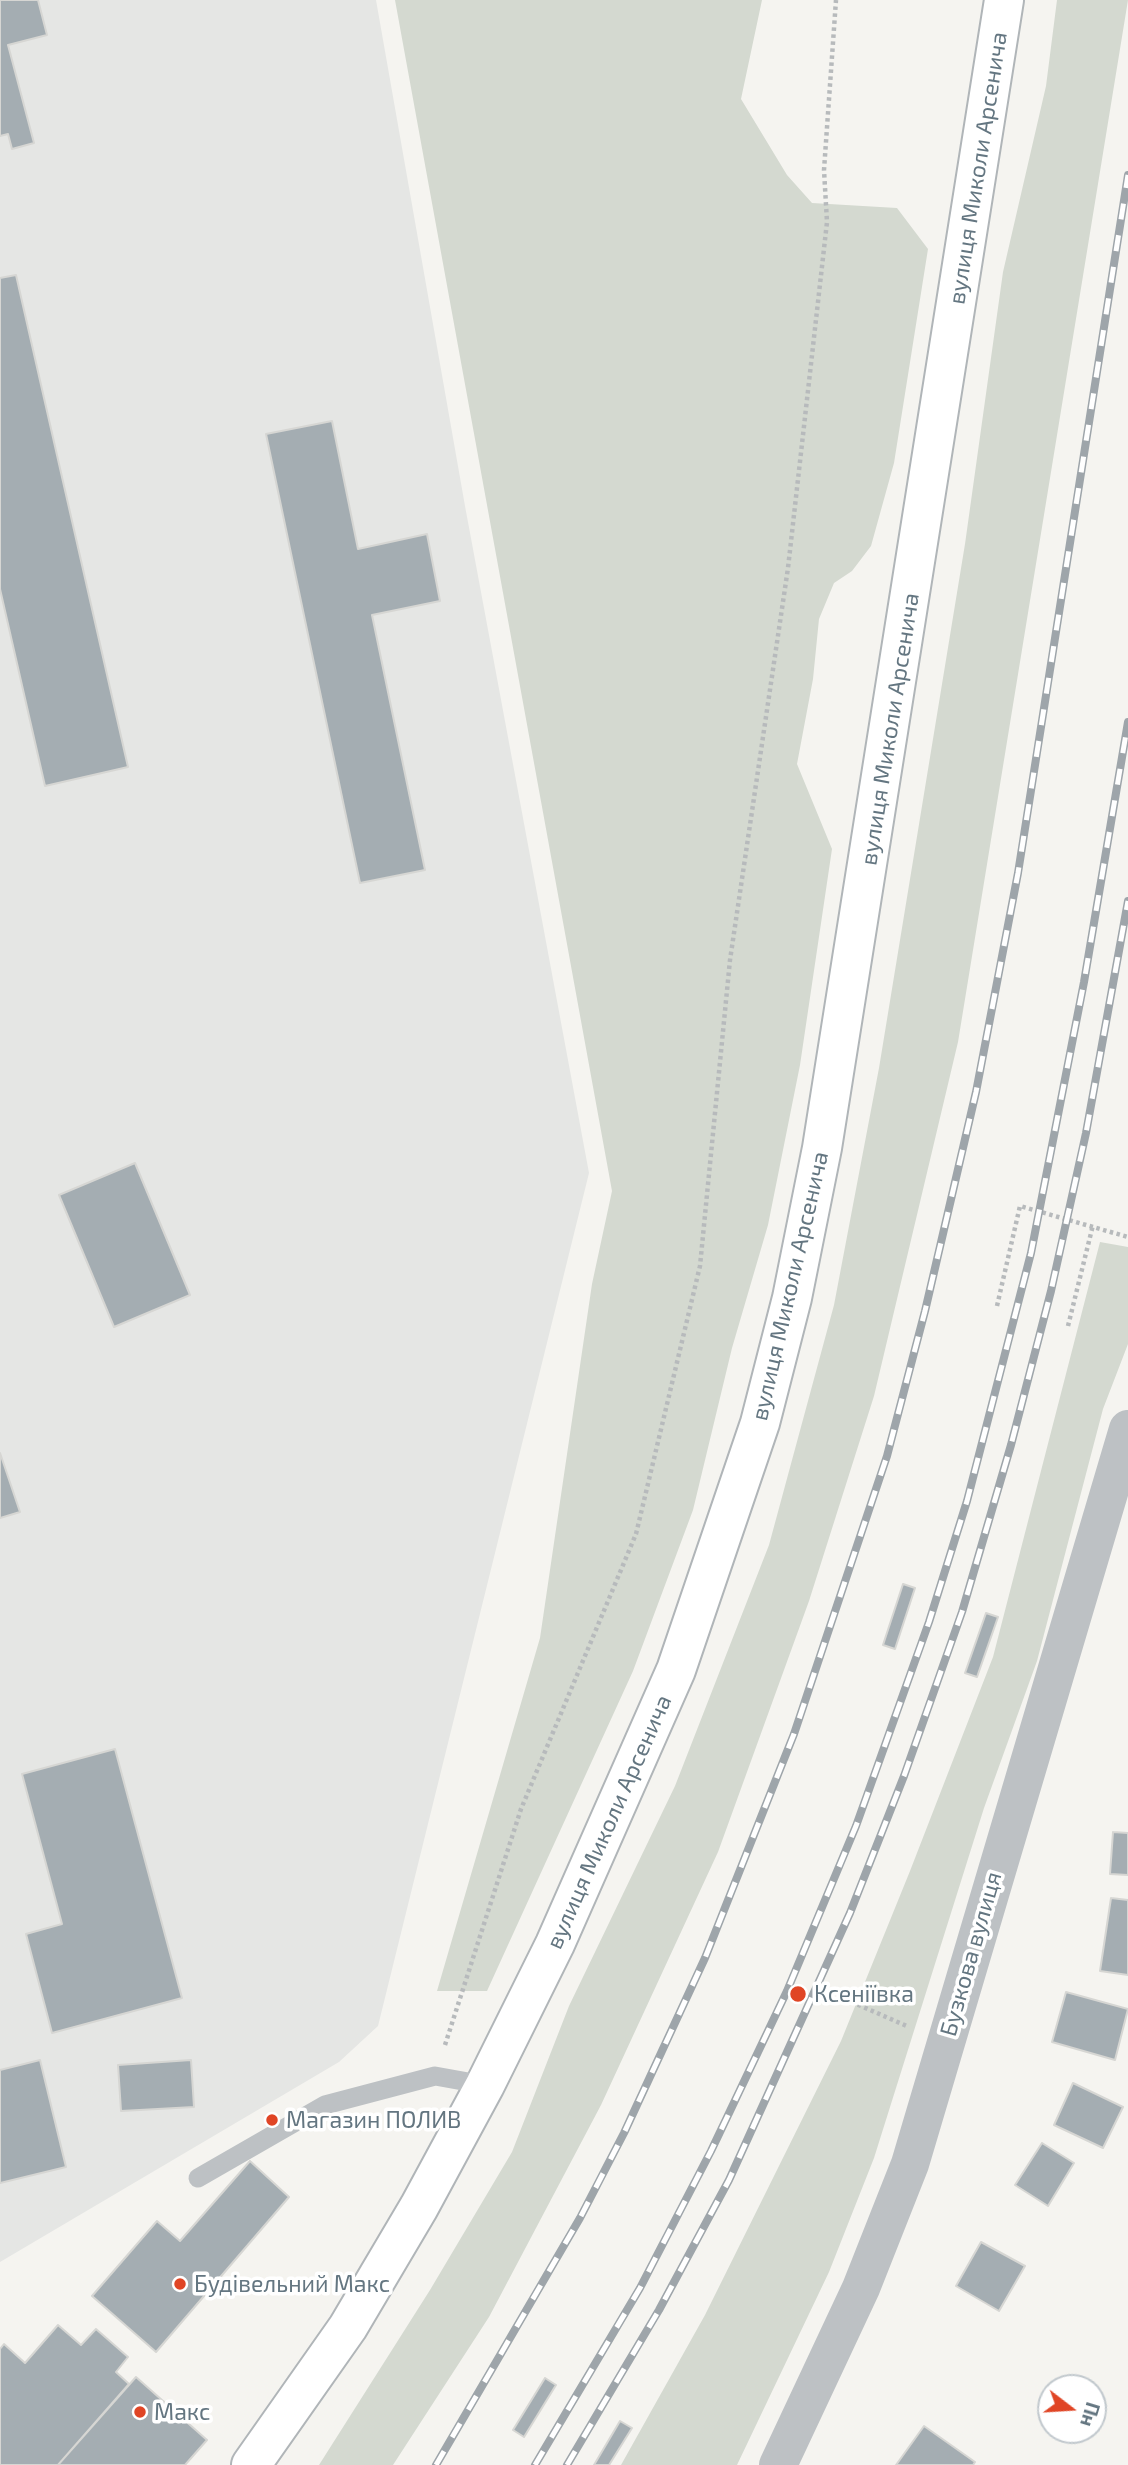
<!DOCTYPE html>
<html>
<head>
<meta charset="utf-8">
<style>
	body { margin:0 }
	#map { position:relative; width:1128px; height:2465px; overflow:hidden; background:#f5f4f0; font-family:"Exo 2",sans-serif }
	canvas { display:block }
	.north { position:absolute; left:1037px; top:2374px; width:70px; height:70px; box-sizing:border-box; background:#fff; border:2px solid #c1c8cd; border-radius:50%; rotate:107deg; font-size:19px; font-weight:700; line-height:28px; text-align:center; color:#647681 }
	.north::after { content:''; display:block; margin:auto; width:24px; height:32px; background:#e04525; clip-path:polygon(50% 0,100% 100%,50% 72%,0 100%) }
</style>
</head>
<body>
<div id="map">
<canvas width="1128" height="2465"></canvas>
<div class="north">Пн</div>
</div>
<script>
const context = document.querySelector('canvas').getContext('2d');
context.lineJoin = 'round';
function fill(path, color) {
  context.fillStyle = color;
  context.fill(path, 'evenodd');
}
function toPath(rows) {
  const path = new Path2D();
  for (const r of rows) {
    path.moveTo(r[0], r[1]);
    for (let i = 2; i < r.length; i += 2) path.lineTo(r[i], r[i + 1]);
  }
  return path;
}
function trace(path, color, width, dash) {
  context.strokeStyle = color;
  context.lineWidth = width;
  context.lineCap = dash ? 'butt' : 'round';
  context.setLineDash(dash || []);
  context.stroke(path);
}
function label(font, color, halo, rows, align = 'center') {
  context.font = font + ' "Exo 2",sans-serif';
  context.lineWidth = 7;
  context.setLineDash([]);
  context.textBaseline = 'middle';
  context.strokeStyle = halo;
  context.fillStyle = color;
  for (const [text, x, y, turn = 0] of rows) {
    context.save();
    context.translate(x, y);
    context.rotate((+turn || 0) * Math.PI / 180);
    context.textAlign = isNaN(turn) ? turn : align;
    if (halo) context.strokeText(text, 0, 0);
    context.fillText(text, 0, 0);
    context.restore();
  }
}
fill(toPath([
	[0,0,376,0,465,506,589,1173,378,2026,339,2062,0,2262]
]), '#e5e6e4');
fill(toPath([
	[395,0,762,0,741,99,787,175,812,203,897,208,928,249,894,463,871,546,852,571,834,583,819,619,813,679,797,764,832,849,800,1065,768,1225,732,1348,693,1510,633,1671,487,1991,437,1991,540,1638,592,1284,612,1191],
	[1057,0,1128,0,958,1042,874,1396,809,1601,718,1852,601,2105,489,2317,393,2465,319,2465,430,2290,512,2152,569,2006,675,1786,769,1545,834,1305,879,1068,965,544,1003,272,1046,86],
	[1100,1242,1128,1247,1128,1344,1103,1409,1037,1661,984,1808,874,2158,829,2272,737,2465,621,2465,705,2315,841,2041,910,1871,993,1657]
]), '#d4d9d0');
const building = toPath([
	[0,0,38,0,47,35,8,45,34,143,12,149,8,134,0,136,0,0],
	[16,275,128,767,45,786,0,589,0,278,16,275],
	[332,421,358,549,427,534,440,601,372,615,425,870,360,883,266,434,332,421],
	[135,1163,190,1295,114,1327,59,1195,135,1163],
	[0,1453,20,1512,0,1518,0,1453],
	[903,1584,915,1588,895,1649,883,1645,903,1584],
	[986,1613,998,1617,977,1677,965,1673,986,1613],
	[115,1749,182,1998,52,2033,26,1934,62,1924,22,1774,115,1749],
	[1113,1832,1128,1833,1128,1875,1110,1874,1113,1832],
	[1111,1898,1128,1900,1128,1975,1100,1971,1111,1898],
	[1066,1992,1128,2009,1115,2060,1052,2042,1066,1992],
	[40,2060,66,2167,0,2183,0,2070,40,2060],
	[191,2060,194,2107,121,2111,118,2065,191,2060],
	[1073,2083,1123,2107,1103,2148,1054,2125,1073,2083],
	[1042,2143,1074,2163,1048,2206,1015,2185,1042,2143],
	[250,2161,289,2197,156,2352,92,2296,157,2221,180,2241,250,2161],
	[981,2242,1025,2266,999,2311,956,2286,981,2242],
	[58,2325,81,2345,96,2329,128,2357,116,2372,129,2384,58,2465,0,2465,0,2349,4,2344,25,2363,58,2325],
	[136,2377,207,2440,185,2465,58,2465,136,2377],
	[545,2378,556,2385,524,2437,513,2430,545,2378],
	[620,2421,632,2428,609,2465,594,2465,620,2421],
	[924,2426,975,2462,973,2465,896,2465,924,2426]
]);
fill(building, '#a4adb2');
trace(building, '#d6d6d3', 2);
const primary = toPath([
	[251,2465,348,2327,419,2207,485,2085,555,1944,676,1670,760,1423,792,1298,822,1148,1004,0]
]);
trace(primary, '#b0b5b8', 42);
trace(toPath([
	[997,1306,1020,1206,1128,1237],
	[1068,1326,1093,1225],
	[845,1999,909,2027],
	[445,2045,521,1809,636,1534,700,1266,730,960,788,568,827,222,824,170,836,0]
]), '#b7babc', 4.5, [3.5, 3.5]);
trace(toPath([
	[198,2178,325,2105,435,2076,485,2085]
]), '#bdc1c4', 19);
trace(toPath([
	[778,2465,861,2288,910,2164,1128,1429]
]), '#bdc1c4', 38);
trace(primary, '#fff', 38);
const rail = toPath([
	[436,2465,580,2218,624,2133,705,1958,794,1734,887,1456,925,1311,976,1092,1018,873,1128,175],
	[535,2465,640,2288,711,2151,787,1991,856,1826,929,1622,967,1501,1031,1253,1084,982,1128,722],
	[567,2465,659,2310,729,2180,850,1913,904,1776,962,1612,1011,1445,1051,1291,1086,1133,1128,901]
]);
trace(rail, '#9ea5aa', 8);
trace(rail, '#fff', 5, [16]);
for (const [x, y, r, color] of [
	[798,1994,9,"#e04525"],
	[272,2120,7,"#e04525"],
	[180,2284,7,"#e04525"],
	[140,2412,7,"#e04525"]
]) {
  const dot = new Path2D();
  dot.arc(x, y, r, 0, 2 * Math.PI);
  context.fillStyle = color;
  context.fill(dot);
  trace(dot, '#fff', 2.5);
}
label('23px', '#647681', '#fff', [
	["вулиця Миколи Арсенича",978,168,-81],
	["вулиця Миколи Арсенича",890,729,-81],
	["вулиця Миколи Арсенича",790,1286,-77],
	["вулиця Миколи Арсенича",609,1822,-66],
	["Бузкова вулиця",971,1954,-74]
]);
label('23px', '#647681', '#fff', [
	["Ксеніївка",814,1994],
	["Магазин ПОЛИВ",286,2120],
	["Будівельний Макс",194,2284],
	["Макс",154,2412]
], 'left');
</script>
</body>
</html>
